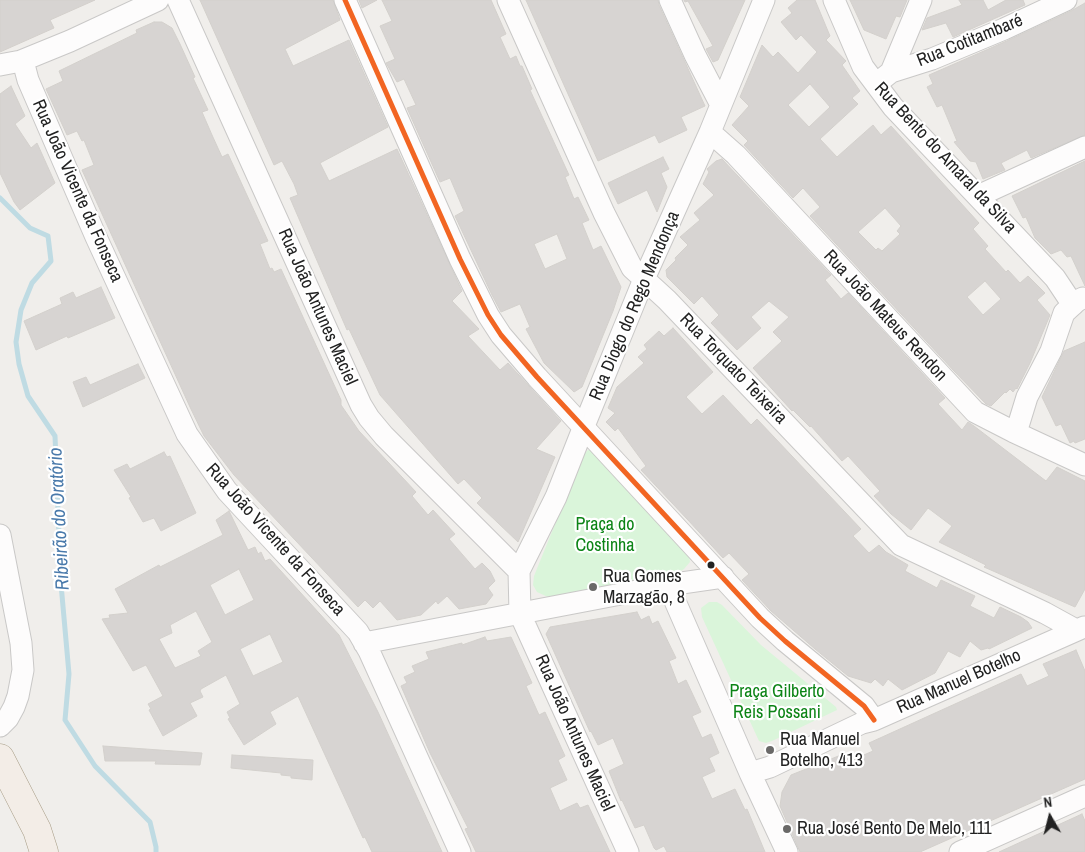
<!DOCTYPE html>
<html>
<head>
<meta charset="utf-8">
<style>
	body { margin:0 }
	#map { position:relative; width:1085px; height:852px; overflow:hidden; background:#f0eeeb; font-family:"Archivo Narrow",sans-serif }
	canvas { display:block }
	.north { position:absolute; left:1025px; top:792px; width:50px; height:50px; -webkit-text-stroke:4px #fff; paint-order:stroke; rotate:352deg; font-size:14px; font-weight:700; line-height:20px; text-align:center; color:#222 }
	.north::after { content:''; display:block; margin:auto; width:18px; height:22px; background:#222; clip-path:polygon(50% 0,100% 100%,50% 72%,0 100%) }
</style>
</head>
<body>
<div id="map">
<canvas width="1085" height="852"></canvas>
<div class="north">N</div>
</div>
<script>
const context = document.querySelector('canvas').getContext('2d');
context.lineJoin = 'round';
function fill(path, color) {
  context.fillStyle = color;
  context.fill(path, 'evenodd');
}
function toPath(rows) {
  const path = new Path2D();
  for (const r of rows) {
    path.moveTo(r[0], r[1]);
    for (let i = 2; i < r.length; i += 2) path.lineTo(r[i], r[i + 1]);
  }
  return path;
}
function trace(path, color, width, dash) {
  context.strokeStyle = color;
  context.lineWidth = width;
  context.lineCap = dash ? 'butt' : 'round';
  context.setLineDash(dash || []);
  context.stroke(path);
}
function label(font, color, halo, rows, align = 'center') {
  context.font = font + ' "Archivo Narrow",sans-serif';
  context.lineWidth = 4.5;
  context.setLineDash([]);
  context.textBaseline = 'middle';
  context.strokeStyle = halo;
  context.fillStyle = color;
  for (const [text, x, y, turn = 0] of rows) {
    context.save();
    context.translate(x, y);
    context.rotate((+turn || 0) * Math.PI / 180);
    context.textAlign = isNaN(turn) ? turn : align;
    if (halo) context.strokeText(text, 0, 0);
    context.fillText(text, 0, 0);
    context.restore();
  }
}
fill(toPath([
	[588,450,591,450,689,556,690,562,684,569,679,572,550,598,537,592,533,585,534,576,583,455],
	[709,602,717,602,722,605,761,645,836,707,837,710,772,741,766,743,759,741,702,617,701,608]
]), '#daf5da');
trace(toPath([
	[0,198,30,228,48,236,51,261,32,283,21,310,16,342,19,364,28,396,55,436,61,584,69,674,65,720,95,766,150,822,156,847,156,852]
]), '#bfdbe3', 5);
const building = toPath([
	[0,0,95,0,50,20,54,28,0,52,0,0],
	[200,0,333,0,340,20,285,49,293,66,349,40,388,127,320,163,329,181,397,149,462,291,452,301,479,329,468,336,500,370,508,363,561,421,536,449,555,457,518,542,477,503,482,498,464,479,458,484,380,395,349,329,347,330,290,198,298,195,294,184,282,161,274,165,200,0],
	[359,0,377,0,362,8,359,0],
	[382,0,491,0,506,34,500,37,510,59,516,56,520,66,522,66,532,89,530,90,569,175,565,177,574,199,578,197,589,220,582,223,593,250,601,246,621,287,613,311,582,387,574,392,544,363,526,329,530,327,520,304,501,312,492,295,455,216,464,211,450,178,440,182,407,108,416,105,404,79,397,82,386,63,395,59,380,26,392,21,382,0],
	[557,234,567,259,545,269,534,244,557,234],
	[526,0,658,0,659,5,705,106,681,117,687,130,659,143,655,135,598,161,526,0],
	[684,0,745,0,718,60,713,62,706,49,713,46,688,1,685,2,684,0],
	[797,0,815,0,830,36,826,40,846,61,842,65,860,91,852,98,858,104,820,139,837,157,873,125,881,135,891,126,979,223,973,229,988,246,985,249,1006,272,1008,270,1020,283,1028,276,1045,293,1037,300,1050,315,1030,363,1017,389,1016,388,1013,392,1010,389,1006,393,1005,392,991,406,986,404,954,371,810,216,820,207,803,188,793,198,744,145,748,141,732,125,749,106,740,97,762,45,773,57,778,52,798,73,817,52,801,35,796,40,781,22,792,13,788,8,797,0],
	[810,84,830,107,809,127,788,105,810,84],
	[885,208,901,226,897,231,900,234,882,251,878,248,876,250,858,232,885,208],
	[985,281,1001,299,983,315,967,297,985,281],
	[850,0,907,0,900,17,896,16,886,39,864,30,850,0],
	[959,0,983,0,988,10,1006,0,1023,0,1025,5,953,37,946,23,922,30,927,18,962,5,959,0],
	[1085,3,1085,135,1031,158,1027,150,1001,163,1005,170,983,179,976,162,970,161,954,142,957,141,942,105,937,107,927,87,933,84,929,75,1009,40,1071,11,1085,3],
	[154,22,162,22,172,28,180,44,195,77,193,78,208,110,202,112,212,135,222,157,228,154,268,241,260,244,270,269,272,268,274,272,281,269,341,400,341,405,359,431,416,492,412,496,428,515,433,510,455,534,449,539,475,569,482,563,490,571,495,581,488,588,493,595,486,604,459,609,447,596,438,604,436,601,421,615,397,620,380,601,373,608,365,600,358,607,234,475,204,436,190,407,82,170,94,165,84,140,82,141,77,131,67,135,46,89,63,81,59,71,137,33,136,30,154,22],
	[11,86,25,116,15,124,31,148,37,143,55,183,20,210,14,202,0,173,0,94,11,86],
	[663,157,669,169,661,173,667,187,657,212,647,190,618,204,608,183,663,157],
	[722,159,831,275,825,280,841,299,848,293,945,398,938,404,962,430,968,422,974,426,1046,481,1057,467,1085,481,1085,589,1075,607,984,567,986,565,939,542,952,526,928,508,911,530,891,514,874,496,880,491,848,456,842,461,811,426,810,427,793,410,792,411,753,368,782,341,773,332,789,317,769,301,751,317,761,328,737,350,711,323,719,315,702,296,694,304,667,277,666,270,676,260,675,258,688,245,680,237,700,220,694,213,714,195,703,184,709,172,707,169,716,161,722,159],
	[1085,161,1085,286,1071,256,1067,257,1061,250,1051,254,1035,238,1026,217,1023,218,1012,196,1085,161],
	[101,287,115,318,68,338,67,336,36,350,24,321,62,304,60,298,73,292,76,298,101,287],
	[673,328,713,372,686,397,702,414,723,395,751,425,757,419,861,529,853,536,869,553,879,545,886,552,908,565,905,571,937,588,941,580,975,596,970,606,994,618,1000,607,1021,617,1028,622,1032,628,989,649,988,648,981,650,970,641,960,657,948,651,935,673,902,690,888,679,883,686,875,679,871,683,848,676,815,649,771,611,742,580,749,574,729,553,723,558,687,519,641,470,646,466,618,428,615,431,606,422,615,413,608,408,617,387,644,363,638,357,647,349,644,345,659,331,664,336,673,328],
	[1085,342,1085,439,1075,443,1074,441,1070,443,1061,424,1056,426,1042,397,1064,351,1085,342],
	[138,364,145,378,83,407,73,382,86,377,90,385,138,364],
	[164,452,167,457,170,456,196,513,161,531,154,518,143,522,129,498,131,497,114,470,127,464,130,469,164,452],
	[229,511,248,550,255,547,258,554,261,552,265,561,270,559,339,635,378,712,442,852,372,852,365,837,363,838,298,696,270,712,276,724,244,745,228,719,230,718,227,712,240,704,226,675,201,689,200,691,203,697,190,703,197,716,163,736,149,710,151,709,148,704,163,696,146,665,133,671,102,619,110,618,109,615,128,613,115,589,159,565,160,567,190,552,223,535,216,520,229,511],
	[239,569,254,600,225,615,210,585,239,569],
	[196,611,212,642,198,651,201,656,175,668,159,639,172,633,170,625,196,611],
	[270,634,283,662,253,676,240,649,270,634],
	[637,612,641,620,649,616,652,624,658,621,676,658,669,661,678,684,686,680,701,712,692,716,702,738,711,734,719,753,709,758,715,771,702,777,712,799,735,789,745,810,747,809,765,852,667,852,664,846,656,850,654,848,644,825,635,828,622,800,621,801,609,771,624,764,613,738,598,745,591,731,590,732,546,634,550,627,637,612],
	[485,637,487,641,511,637,532,683,526,686,539,715,545,712,565,756,558,760,567,780,550,788,560,811,577,803,580,808,588,805,610,852,476,852,465,829,468,828,430,753,401,686,407,683,404,677,415,672,412,666,429,659,426,652,462,643,462,645,485,637],
	[1076,650,1085,671,1085,779,920,852,800,852,780,806,782,792,791,775,846,753,850,761,873,751,869,743,1021,674,1027,686,1049,676,1043,664,1076,650],
	[103,746,202,753,200,765,155,764,156,761,105,761,103,746],
	[232,755,313,760,312,780,291,778,291,776,281,775,281,773,231,768,232,755],
	[1082,814,1085,821,1085,852,999,852,1082,814]
]);
fill(building, '#d7d4d2');
trace(building, '#d3d0cc', 1);
const minor = toPath([
	[178,0,361,405,369,418,384,436,519,571],
	[345,0,460,259,488,315,501,335,537,377,760,618,785,641,864,706,874,720],
	[508,0,604,213,632,268,667,300,901,545,1045,613,1076,630],
	[670,0,695,55,721,105],
	[834,0,863,67,893,107,1055,278,1073,305],
	[23,61,28,80,96,237,187,434,227,491,358,632,369,651,460,852],
	[0,65,21,61,70,41,158,0],
	[891,72,921,0],
	[876,84,891,72,932,59,1004,29,1066,0],
	[710,132,736,155,975,412,1014,432,1085,465],
	[978,196,1085,147],
	[1014,432,1019,423,1027,397,1051,351,1064,313,1077,301,1083,298],
	[0,535,21,643,23,670,18,696,14,707,8,718,0,726],
	[668,585,750,773,787,852],
	[364,643,668,585,723,577],
	[750,773,770,767,862,723,874,720,1084,627],
	[628,852,520,614,519,571,556,497,584,426,644,279,710,132,764,0],
	[960,852,1085,796]
]);
const major = toPath([
	[0,758,37,830,44,852]
]);
trace(minor, '#c9c8c7', 23);
trace(major, '#a79c86', 29);
trace(minor, '#fdfcfc', 21);
trace(major, '#f3ede7', 28);
trace(toPath([
	[345,0,460,259,488,315,501,335,537,377,760,618,785,641,864,706,874,720]
]), '#f26522', 5);
for (const [x, y, r, color] of [
	[711,565,4.5,"#222"],
	[593,587,5,"#6a6968"],
	[770,750,5,"#6a6968"],
	[787,829,5,"#6a6968"]
]) {
  const dot = new Path2D();
  dot.arc(x, y, r, 0, 2 * Math.PI);
  context.fillStyle = color;
  context.fill(dot);
  trace(dot, '#fff', 2);
}
label('18px', '#222', '#fff', [
	["Rua Cotitambaré",970,41,-22],
	["Rua Bento do Amaral da Silva",945,158,47],
	["Rua João Vicente da Fonseca",77,191,66],
	["Rua Diogo do Rego Mendonça",635,306,-67],
	["Rua João Antunes Maciel",317,307,66],
	["Rua João Mateus Rendon",885,316,47],
	["Rua Torquato Teixeira",733,369,46],
	["Rua João Vicente da Fonseca",275,540,48],
	["Rua Manuel Botelho",959,682,-24],
	["Rua João Antunes Maciel",574,733,66]
]);
label('18px', '#0c8416', '#fff', [
	["Praça do",605,525],
	["Costinha",605,546],
	["Praça Gilberto",777,692],
	["Reis Possani",777,713]
]);
label('18px', '#222', '#fff', [
	["Rua Gomes",603,577],
	["Marzagão, 8",603,598],
	["Rua Manuel",780,740],
	["Botelho, 413",780,761],
	["Rua José Bento De Melo, 111",797,829]
], 'left');
label('italic 19px', '#4a7aab', '#fff', [
	["Ribeirão do Oratório",60,519,-93]
]);
</script>
</body>
</html>
